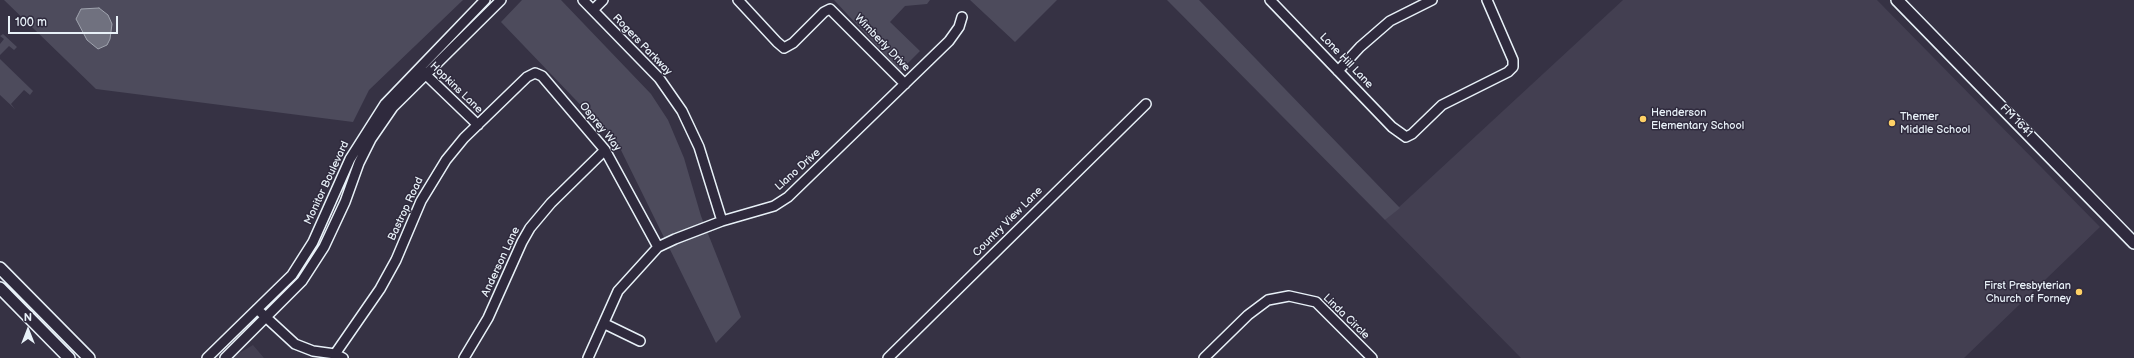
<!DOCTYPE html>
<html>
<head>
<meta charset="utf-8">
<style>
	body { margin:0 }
	#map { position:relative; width:2134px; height:358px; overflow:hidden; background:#363244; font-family:"Balsamiq Sans",sans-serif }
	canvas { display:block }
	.north { position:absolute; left:8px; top:310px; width:40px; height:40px; -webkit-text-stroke:3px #2f2a3d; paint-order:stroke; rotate:0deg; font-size:11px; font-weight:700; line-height:16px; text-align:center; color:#e8f1f8 }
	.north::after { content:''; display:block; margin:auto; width:14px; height:18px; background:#e8f1f8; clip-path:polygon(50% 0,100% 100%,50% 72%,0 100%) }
	.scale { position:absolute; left:8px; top:16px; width:110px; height:18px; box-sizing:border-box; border:2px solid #e8f1f8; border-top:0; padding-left:5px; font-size:12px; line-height:14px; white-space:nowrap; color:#e8f1f8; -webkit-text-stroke:3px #2f2a3d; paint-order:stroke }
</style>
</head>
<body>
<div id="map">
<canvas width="2134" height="358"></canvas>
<div class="north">N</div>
<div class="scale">100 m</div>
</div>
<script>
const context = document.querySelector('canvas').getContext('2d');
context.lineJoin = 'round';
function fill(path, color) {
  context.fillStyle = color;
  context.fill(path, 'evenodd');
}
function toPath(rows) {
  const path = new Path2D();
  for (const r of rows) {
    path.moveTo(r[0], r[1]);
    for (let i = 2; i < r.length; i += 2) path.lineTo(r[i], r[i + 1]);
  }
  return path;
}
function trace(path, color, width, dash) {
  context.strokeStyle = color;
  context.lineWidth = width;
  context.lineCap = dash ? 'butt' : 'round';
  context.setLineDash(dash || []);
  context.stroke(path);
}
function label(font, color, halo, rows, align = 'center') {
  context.font = font + ' "Balsamiq Sans",sans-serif';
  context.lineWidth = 3;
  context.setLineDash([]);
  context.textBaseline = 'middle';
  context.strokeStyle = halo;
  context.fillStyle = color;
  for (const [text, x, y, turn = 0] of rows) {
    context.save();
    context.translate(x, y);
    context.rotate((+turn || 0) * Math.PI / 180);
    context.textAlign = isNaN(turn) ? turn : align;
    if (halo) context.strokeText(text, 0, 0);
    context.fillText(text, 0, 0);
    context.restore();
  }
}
fill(toPath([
	[1623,0,1877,0,2100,227,1964,358,1521,358,1385,220],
	[253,345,264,358,233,358,236,355]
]), '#433f51');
fill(toPath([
	[4,0,463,0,369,90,353,122,96,89],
	[522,0,561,0,651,94,668,120,684,158,701,216,741,317,716,343,618,144,501,22],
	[834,0,930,0,927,4,905,6,890,22,920,51,900,71],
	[970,0,1057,0,1015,42],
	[1167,0,1199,0,1400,208,1385,220],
	[3,34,17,47,14,50,9,46,0,55,0,44,4,39,0,36],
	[0,59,33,91,30,95,24,90,11,104,15,109,0,95]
]), '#4d4b5c');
const water = toPath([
	[99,8,108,15,112,24,110,39,107,45,98,49,87,40,76,19,81,9,99,8]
]);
fill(water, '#70717f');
trace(water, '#a0a4af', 1);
const minor = toPath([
	[583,0,659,78,682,111,699,147,722,221],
	[738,0,777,42,784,48,793,43,824,12,830,9,905,84],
	[1270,0,1392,127,1406,137,1412,134,1442,105,1508,72,1513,67,1513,60,1487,0],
	[593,10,603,0],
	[422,71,478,125],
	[1338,71,1360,47,1390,21,1432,0],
	[257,309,295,344,313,351,335,354,343,358],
	[605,324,640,341],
	[335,354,380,289,396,260,421,201,446,160,464,138,527,77,535,73,542,76,605,150,658,247],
	[207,358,292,275,313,242,350,159,385,104,485,0],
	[225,358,302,281,324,247,345,202,359,163,371,139,393,107,501,0],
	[464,358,488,318,522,242,530,228,551,203,605,150],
	[588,358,618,291,658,247,675,239,722,221,774,206,788,197,949,41,959,27,962,17],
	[888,358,1146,104],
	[1204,358,1248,315,1268,300,1289,296,1316,302,1372,358]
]);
const major = toPath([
	[1897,0,2134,243],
	[0,268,89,358],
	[0,288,69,358]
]);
trace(minor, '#e8f1f8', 12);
trace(major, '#e8f1f8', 14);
trace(minor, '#2f2a3d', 9);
trace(major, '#2f2a3d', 11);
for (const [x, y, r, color] of [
	[1643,119,4,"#ffd166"],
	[1892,123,4,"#ffd166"],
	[2079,292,4,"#ffd166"]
]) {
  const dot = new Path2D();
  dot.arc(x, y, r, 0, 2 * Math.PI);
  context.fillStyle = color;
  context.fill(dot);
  trace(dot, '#2f2a3d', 1.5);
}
label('11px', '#e8f1f8', '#2f2a3d', [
	["Wimberly Drive",882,43,46],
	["Rogers Parkway",642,45,46],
	["Lone Hill Lane",1346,61,46],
	["Hopkins Lane",456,88,44],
	["FM 1641",2016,121,46],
	["Osprey Way",600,127,51],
	["Llano Drive",798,170,-42],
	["Monitor Boulevard",327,183,-65],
	["Bastrop Road",406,209,-65],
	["Country View Lane",1008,222,-45],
	["Anderson Lane",501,262,-65],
	["Linda Circle",1346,317,44]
]);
label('11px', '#e8f1f8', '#2f2a3d', [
	["Henderson",1651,113],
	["Elementary School",1651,126],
	["Themer",1900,117],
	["Middle School",1900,130],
	["First Presbyterian",2071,286,"right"],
	["Church of Forney",2071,299,"right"]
], 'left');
</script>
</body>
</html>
